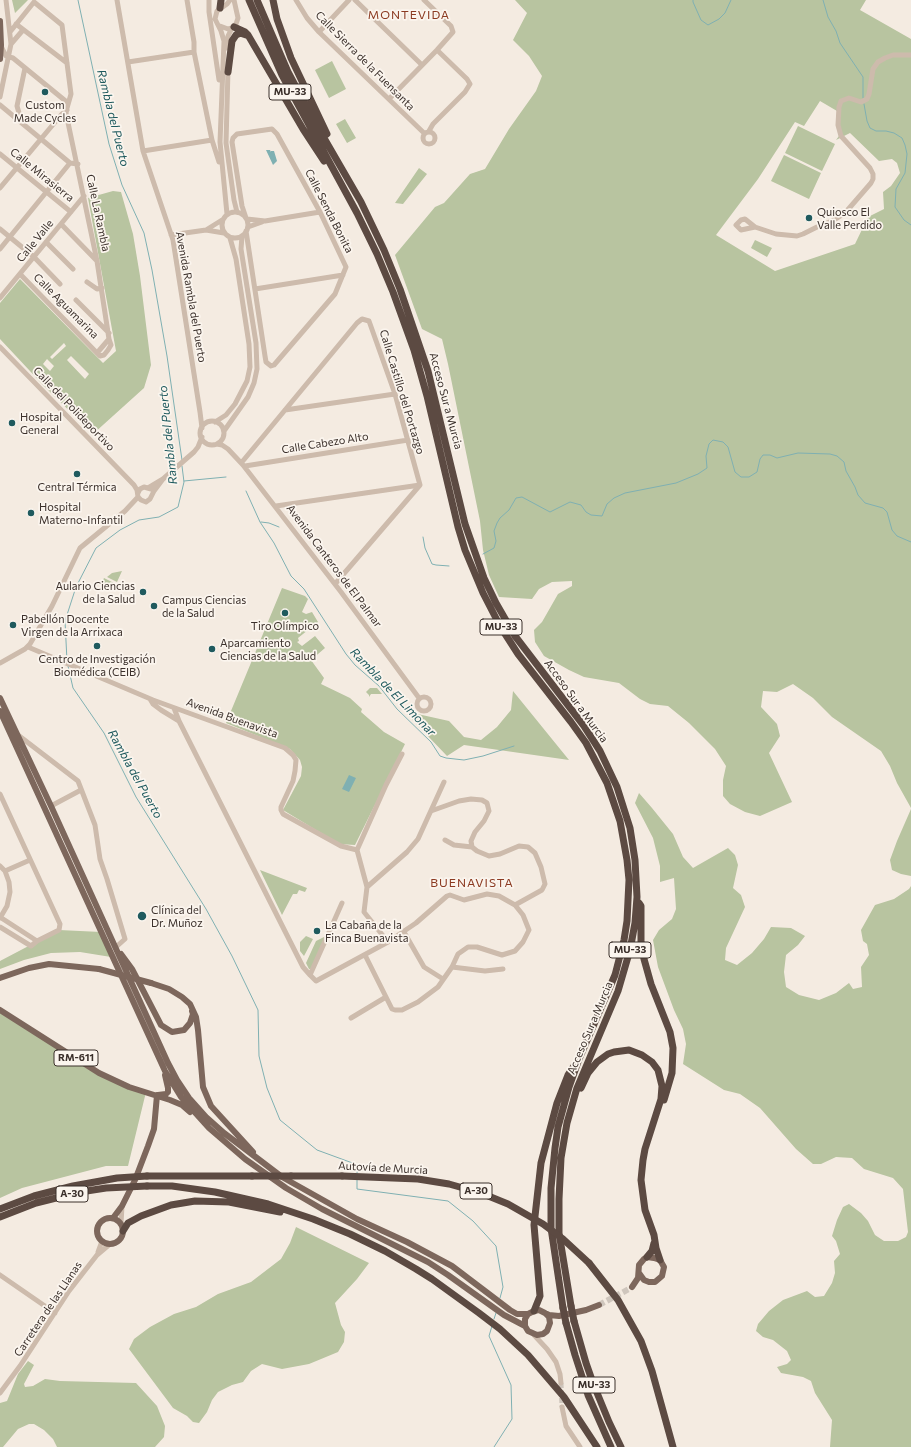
<!DOCTYPE html>
<html>
<head>
<meta charset="utf-8">
<style>
	body { margin:0 }
	canvas { display:block; background:#f4ebe1 }
</style>
</head>
<body>
<canvas width="911" height="1447"></canvas>
<script>
const context = document.querySelector('canvas').getContext('2d');
context.lineJoin = 'round';
function fill(path, color) {
  context.fillStyle = color;
  context.fill(path, 'evenodd');
}
function toPath(rows) {
  const path = new Path2D();
  for (const r of rows) {
    if (r.length === 3) {
      path.moveTo(r[0] + r[2], r[1]);
      path.arc(r[0], r[1], r[2], 0, 2 * Math.PI);
      continue;
    }
    path.moveTo(r[0], r[1]);
    for (let i = 2; i < r.length; i += 2) path.lineTo(r[i], r[i + 1]);
  }
  return path;
}
function trace(path, color, width, dash) {
  context.strokeStyle = color;
  context.lineWidth = width;
  context.lineCap = dash ? 'butt' : 'round';
  context.setLineDash(dash || []);
  context.stroke(path);
}
function label(font, color, halo, rows, align = 'center') {
  context.font = font + ' Commissioner,sans-serif';
  context.lineWidth = 3.5;
  context.setLineDash([]);
  context.textBaseline = 'middle';
  context.strokeStyle = halo;
  context.fillStyle = color;
  for (const [text, x, y, turn = 0] of rows) {
    context.save();
    context.translate(x, y);
    context.rotate((+turn || 0) * Math.PI / 180);
    context.textAlign = isNaN(turn) ? turn : align;
    if (halo) context.strokeText(text, 0, 0);
    context.fillText(text, 0, 0);
    context.restore();
  }
}
fill(toPath([
	[12,0,28,0,15,13],
	[515,0,866,0,860,10,911,39,911,808,897,783,890,766,881,751,832,717,813,698,793,684,777,692,763,691,761,707,777,724,780,736,769,753,792,802,760,816,745,812,730,804,723,796,723,780,726,766,715,749,689,723,668,706,650,704,640,699,619,683,584,677,569,670,544,656,535,642,534,630,542,622,558,594,572,586,572,581,552,582,539,589,532,599,499,597,489,575,483,550,480,521,448,364,442,339,422,329,395,255,435,207,444,203,470,174,485,169,509,129,536,91,542,76,529,56,513,40,527,13],
	[820,101,837,111,839,136,836,140,850,133,879,161,892,159,897,163,900,173,891,186,883,192,884,209,868,217,855,244,775,271,716,235,758,179,795,122,804,126],
	[332,61,346,89,329,98,315,70],
	[345,119,356,138,347,143,336,124],
	[798,126,835,144,822,171,785,153],
	[784,155,821,173,809,199,771,181],
	[419,168,427,174,403,204,395,203],
	[113,191,121,192,133,234,140,276,151,365,144,388,93,434,44,386,0,339,0,303,20,279,103,363,116,351,88,198],
	[64,343,66,346,52,359,50,357],
	[71,356,89,374,85,379,67,360],
	[47,359,54,366,50,371,43,364],
	[755,240,772,248,767,257,751,248],
	[122,571,117,582,107,577,112,573],
	[104,578,116,584,115,589,102,582],
	[282,588,305,596,308,599,302,612,306,614,312,612,318,622,298,638,299,641,297,642,302,646,315,636,325,648,311,660,324,678,321,684,350,698,362,709,361,712,384,732,405,744,355,845,339,844,283,810,301,776,302,767,300,760,290,749,226,723],
	[370,688,377,688,382,694,371,694,369,697,369,695,366,692],
	[513,691,569,760,464,745,447,756,404,711,449,721,464,737,481,740,497,727,511,710],
	[639,793,652,808,673,834,683,857,693,868,728,848,735,855,738,865,733,888,741,895,745,907,726,948,725,960,737,965,752,953,764,939,771,927,791,928,805,936,798,945,786,955,784,972,786,987,799,995,819,1000,836,993,849,983,853,989,862,987,861,967,869,955,867,944,863,941,861,930,875,905,894,899,909,889,911,886,911,1447,830,1447,832,1420,815,1393,811,1381,803,1377,781,1373,777,1367,787,1364,791,1360,787,1351,773,1340,763,1337,756,1331,758,1324,769,1311,783,1300,807,1291,815,1297,824,1296,832,1283,835,1273,834,1261,840,1254,836,1241,832,1236,837,1220,843,1207,849,1204,861,1213,868,1221,875,1235,884,1241,898,1241,906,1237,908,1232,903,1189,893,1178,864,1169,852,1158,836,1157,821,1164,813,1164,796,1149,760,1108,740,1094,724,1090,683,1064,686,1044,683,1029,674,1010,658,967,653,940,659,930,672,919,676,909,674,878,660,882,660,866,653,838,635,803],
	[911,809,911,876,901,874,892,870,890,860,897,841],
	[260,870,307,888,305,892,299,890,297,894,293,894,282,915],
	[59,930,101,932,111,957,80,952,51,953,24,960,0,969,0,961],
	[306,936,313,939,304,956,300,951,300,942],
	[324,937,329,939,311,969,309,969,306,963,316,941],
	[0,1010,99,1073,146,1092,128,1166,106,1166,22,1188,0,1198],
	[296,1227,369,1263,357,1279,335,1303,341,1325,345,1332,344,1342,338,1352,309,1364,282,1369,262,1364,251,1371,243,1382,232,1385,218,1392,212,1400,207,1412,199,1423,193,1422,187,1416,173,1408,129,1349,134,1339,150,1327,174,1314,196,1307,218,1294,251,1282,281,1259,290,1243],
	[28,1361,34,1365,24,1384,25,1387,33,1386,45,1379,60,1381,136,1383,157,1406,165,1426,164,1437,155,1447,57,1447,53,1439,44,1430,34,1424,29,1424,18,1429,3,1447,0,1447,0,1403,7,1401,18,1374]
]), '#b8c4a0');
fill(toPath([
	[266,150,270,150,271,152,271,151,274,151,277,161,273,165],
	[349,775,356,778,349,792,342,789]
]), '#7fb0b2');
trace(toPath([
	[78,0,109,144,122,185,144,233,152,270,167,356,182,460],
	[693,0,693,2,701,20,708,25,719,19,725,13,731,0],
	[823,0,828,17,836,31,840,43,863,77,863,98],
	[864,104,867,121,870,128,876,131,886,131,894,133,902,138,905,145,907,154,905,173,896,189,895,207,904,220,911,225],
	[184,481,226,477],
	[246,491,260,522,274,543,291,576,304,589,346,654,355,665,379,686,397,709,431,742,440,756,446,758,464,760,483,756,514,746],
	[261,522,269,523,279,527],
	[423,537,425,548,432,564,436,565,449,566],
	[483,554,494,548,496,541,494,531,497,523,500,518,509,510,516,498,522,497,550,512,570,502,581,505,586,512,591,515,602,516,607,504,614,498,625,493,676,483,698,474,707,468,706,456,709,444,713,440,723,442,728,447,735,472,741,477,749,477,757,472,760,459,763,455,770,455,777,458,798,453,830,454,837,456,844,462,846,471,855,487,858,495,865,503,883,508,887,512,892,530,897,536,911,542],
	[67,661,65,621,76,587,96,548,120,530,139,520,159,517,178,507,184,482,182,466],
	[68,666,73,688,104,733,136,797,206,909,232,956,258,1010,259,1056,267,1088,280,1120,317,1150,358,1165,357,1173],
	[357,1180,357,1189,448,1201,473,1221,496,1246,503,1287,500,1298],
	[494,1319,496,1313],
	[492,1326,489,1336,511,1385,512,1419,494,1447]
]), '#7fb0b2', 1);
trace(toPath([
	[561,1383,562,1407]
]), '#cfc6bd', 5, [5, 2.5]);
trace(toPath([
	[599,1305,629,1289]
]), '#cfc6bd', 6, [6, 3]);
trace(toPath([
	[117,0,143,151,173,240,200,412,202,428],
	[187,0,194,42,194,52,212,140,219,162],
	[209,0,209,12,219,80],
	[296,0,307,18,319,32,424,133],
	[355,0,422,65],
	[16,24,67,63],
	[220,26,228,29,232,28,236,24,238,18,234,0],
	[10,32,34,2,62,25,71,94,67,108,66,113,97,261,109,339],
	[319,32,349,0],
	[11,44,23,30],
	[1,46,6,56,13,58,68,103],
	[227,48,228,36,232,28],
	[128,62,194,52],
	[228,70,226,143,234,200,237,212],
	[0,97,11,44,6,0],
	[389,99,437,50,453,32,451,26,424,0],
	[0,105,70,163,78,164],
	[15,118,19,113,17,106,25,68],
	[429,131,433,124,465,92,470,84,467,79,437,50],
	[429,138,6],
	[143,151,212,140],
	[0,154,71,212],
	[0,188,61,115,67,110],
	[235,225,13],
	[227,214,220,142,224,41,221,31,215,19,217,11,227,4,230,0],
	[246,218,242,206,232,142,233,138,237,134,272,129,277,134,320,212,346,267,335,294,274,365,271,366,266,362,265,356,246,231],
	[247,219,265,221,320,212],
	[61,224,96,260],
	[248,227,262,222],
	[755,227,741,230,736,225,741,220,745,219,755,227,776,234,797,236,803,234,819,226,832,221,845,213,871,183,873,179,873,174,870,168,841,136,838,125,839,107,841,101,849,98,861,102,867,99,869,94,873,69,878,62,885,58,893,55,911,55],
	[0,229,34,257,60,284],
	[206,230,222,220],
	[171,235,206,230,224,233],
	[46,242,73,269],
	[0,249,70,163],
	[20,274,97,353,100,356,104,355,108,350,111,345,109,339,97,353],
	[87,282,97,289,102,288],
	[255,289,343,275],
	[0,298,84,196],
	[76,300,109,333],
	[0,347,134,485,137,490,138,497,141,500,146,502,150,499,154,491,163,479],
	[285,410,395,394],
	[212,433,12],
	[215,422,226,415,235,404,247,381,250,367,249,344,236,259,230,238],
	[224,431,248,397,254,383,257,369,256,343,241,249,242,236],
	[217,444,222,445,228,449,243,465,341,592,419,698],
	[242,462,357,323,362,319,369,321,395,394,420,485,335,584],
	[245,466,408,440],
	[148,488,163,479,194,452,198,447,202,437],
	[138,493,140,489,144,487,151,489],
	[276,506,420,485],
	[28,647,153,700,285,748,293,755,296,760,295,771,293,781,281,807,281,810,283,814,341,846,357,850],
	[0,663,25,649,30,644,52,606,80,548,125,511,138,497],
	[424,704,7],
	[150,699,153,704,161,710,179,721],
	[174,708,179,721,303,967,310,975,342,903],
	[18,735,78,781,95,825,100,859,107,879,125,939,116,947],
	[0,794,60,924,59,930,37,941,31,946,0,927],
	[51,806,81,790],
	[431,811,459,801,471,799,482,800,487,803,489,811,484,821,475,832,471,841,472,847,477,851,489,856,500,854,519,846,528,847,535,853,541,867,545,884,542,890,515,905],
	[445,840,454,845,472,847],
	[357,850,386,785,402,754],
	[357,850,367,887,364,912,388,942],
	[0,866,5,871,9,882,10,892,7,906,0,918],
	[5,871,30,860],
	[367,887,407,852,418,839,444,782],
	[0,917,37,941],
	[404,932,424,967,443,979],
	[452,967,485,971,503,969],
	[310,975,316,981,388,942,416,923,447,896,450,895,464,900,487,894,499,896,515,905,523,915,529,930,523,942,515,951,502,955,477,947,468,947,458,954,452,967,438,987,418,1002,402,1010,395,1010,392,1009,365,955],
	[351,1018,386,997],
	[121,1223,122,1206],
	[98,1252,102,1241],
	[0,1275,55,1313],
	[534,1335,547,1349,556,1362,560,1374,561,1383],
	[0,1393,20,1366,69,1291,97,1255,110,1244],
	[562,1407,566,1426,580,1447]
]), '#cdbbac', 5);
trace(toPath([
	[0,21,1,45,0,59],
	[0,698,51,806,168,1063,177,1080,189,1098,206,1117,224,1133,282,1177,357,1219,407,1242,452,1266,510,1310,517,1314,528,1314],
	[0,711,165,1071,181,1097,209,1128,245,1159,286,1188,322,1209,428,1262,448,1275,504,1315,525,1326],
	[121,954,132,969,161,1025,172,1032,184,1030,190,1023,193,1014,192,1011],
	[0,978,29,968,49,964,99,969],
	[151,983,169,989,182,997,190,1004,196,1017,198,1030,203,1087,211,1106,253,1152],
	[0,1010,99,1073,129,1087,170,1100,182,1105,190,1112],
	[158,1095,166,1094,168,1092,168,1088,165,1075],
	[113,1218,122,1206,135,1180,148,1146,154,1129,157,1095],
	[110,1231,13],
	[632,1287,638,1278,639,1265,644,1259,647,1257,654,1258,660,1260,664,1267,662,1276,655,1282,649,1282,644,1280,639,1273],
	[545,1313,549,1317,550,1323,547,1331,543,1334,537,1335,528,1331,525,1326,525,1319,528,1314,534,1311,539,1310,549,1315,559,1316,586,1310,599,1305]
]), '#7d675c', 6);
trace(toPath([
	[249,0,282,75,357,213,377,254,393,292,414,350,427,396,458,527,465,550,483,593,500,626,518,654,571,722,586,743,607,783,620,821,627,860,629,880,627,921,624,940,615,975,579,1059,569,1087,558,1127,555,1148,551,1188,551,1228,563,1308],
	[257,0,288,72,313,119,361,202,384,250,400,289,428,371,465,524,484,578,496,603,515,636,584,726,600,751,617,787,630,828,635,860,637,897,635,923,630,950,618,991,577,1088,567,1123,561,1158,559,1199,559,1233,571,1306],
	[273,0,277,19,291,58,327,134],
	[220,8,221,0],
	[234,27,245,32,248,35,303,129,324,161],
	[228,72,232,41,236,35,240,33,246,35],
	[639,903,641,906,641,941,644,959,651,984,670,1032,673,1048,672,1073,664,1100],
	[581,1088,588,1073,597,1062,608,1054,614,1052,629,1050,642,1055,652,1062,658,1070,662,1086,661,1099,645,1149,643,1160,641,1180,645,1210,654,1235,656,1248,660,1260],
	[147,1176,252,1176],
	[291,1176,342,1176],
	[147,1186,172,1186,215,1192,268,1204,313,1219,350,1234,385,1251,416,1269,432,1279,479,1313,500,1329,528,1355,564,1397,597,1447],
	[123,1231,128,1223,141,1216,171,1205,195,1201,229,1202,280,1212],
	[647,1257,652,1251,654,1243],
	[589,1263,618,1300,641,1341,652,1371,673,1447],
	[534,1311,540,1296,534,1225,541,1163,557,1103,568,1075,574,1066],
	[574,1321,586,1363,593,1383,609,1422,621,1447],
	[566,1323,575,1355,588,1395,611,1447]
]), '#5c4a42', 7);
trace(toPath([
	[99,969,151,983]
]), '#7d675c', 6);
trace(toPath([
	[252,1176,291,1176],
	[342,1176,418,1179,449,1184,481,1193,508,1204,543,1224,563,1239,589,1263],
	[0,1209,34,1196,73,1186,117,1178,147,1176],
	[0,1217,36,1203,80,1192,106,1188,147,1186],
	[571,1306,574,1321],
	[563,1308,566,1323]
]), '#5c4a42', 7);
for (const [x, y, r, color] of [
	[45,92,4,"#1f5a5e"],
	[809,218,4,"#1f5a5e"],
	[12,423,4,"#1f5a5e"],
	[77,474,4,"#1f5a5e"],
	[31,513,4,"#1f5a5e"],
	[143,592,4,"#1f5a5e"],
	[154,606,4,"#1f5a5e"],
	[285,613,4,"#1f5a5e"],
	[13,625,4,"#1f5a5e"],
	[97,646,4,"#1f5a5e"],
	[212,649,4,"#1f5a5e"],
	[142,916,5,"#1f5a5e"],
	[317,931,4,"#1f5a5e"]
]) {
  const dot = new Path2D();
  dot.arc(x, y, r, 0, 2 * Math.PI);
  context.fillStyle = color;
  context.fill(dot);
  trace(dot, '#fbf5ee', 1.5);
}
for (const [x, y, w] of [
	[290,92,42],
	[501,627,42],
	[630,950,42],
	[76,1058,44],
	[476,1191,32],
	[72,1194,32],
	[594,1385,42]
]) {
  const box = new Path2D();
  box.roundRect(x - w / 2, y - 8, w, 16, 3);
  context.fillStyle = '#fbf5ee';
  context.fill(box);
  trace(box, '#3b302b', 1);
}
label('bold 10px', '#3b302b', null, [
	["MU-33",290,92],
	["MU-33",501,627],
	["MU-33",630,950],
	["RM-611",76,1058],
	["A-30",476,1191],
	["A-30",72,1194],
	["MU-33",594,1385]
]);
label('11px', '#3b302b', '#fbf5ee', [
	["Calle Sierra de la Fuensanta",365,61,45],
	["Calle Mirasierra",42,175,39],
	["Calle Senda Bonita",329,211,63],
	["Calle La Rambla",98,213,78],
	["Calle Valle",35,241,-51],
	["Avenida Rambla del Puerto",191,297,80],
	["Calle Aguamarina",66,306,45],
	["Calle Castillo del Portazgo",402,392,73],
	["Acceso Sur a Murcia",446,401,75],
	["Calle del Polideportivo",74,409,46],
	["Calle Cabezo Alto",325,443,-9],
	["Avenida Canteros de El Palmar",334,566,53],
	["Acceso Sur a Murcia",576,701,54],
	["Avenida Buenavista",232,718,20],
	["Acceso Sur a Murcia",590,1028,-67],
	["Autovía de Murcia",383,1168,3],
	["Carretera de las Llanas",48,1309,-56]
]);
label('11px', '#3b302b', '#fbf5ee', [
	["Custom",45,105,"center"],
	["Made Cycles",45,118,"center"],
	["Quiosco El",817,212],
	["Valle Perdido",817,225],
	["Hospital",20,417],
	["General",20,430],
	["Central Térmica",77,487,"center"],
	["Hospital",39,507],
	["Materno-Infantil",39,520],
	["Aulario Ciencias",135,586,"right"],
	["de la Salud",135,599,"right"],
	["Campus Ciencias",162,600],
	["de la Salud",162,613],
	["Pabellón Docente",21,619],
	["Virgen de la Arrixaca",21,632],
	["Tiro Olímpico",285,626,"center"],
	["Aparcamiento",220,643],
	["Ciencias de la Salud",220,656],
	["Centro de Investigación",97,659,"center"],
	["Biomédica (CEIB)",97,672,"center"],
	["Clínica del",151,910],
	["Dr. Muñoz",151,923],
	["La Cabaña de la",325,925],
	["Finca Buenavista",325,938]
], 'left');
context.letterSpacing = '1px';
label('12px', '#8c3b22', '#fbf5ee', [
	["MONTEVIDA",409,15],
	["BUENAVISTA",472,883]
]);
context.letterSpacing = '0px';
label('italic 12px', '#1f5a5e', '#fbf5ee', [
	["Rambla del Puerto",113,118,76],
	["Rambla del Puerto",168,435,-96],
	["Rambla de El Limonar",393,692,46],
	["Rambla del Puerto",135,774,61]
]);
</script>
</body>
</html>
